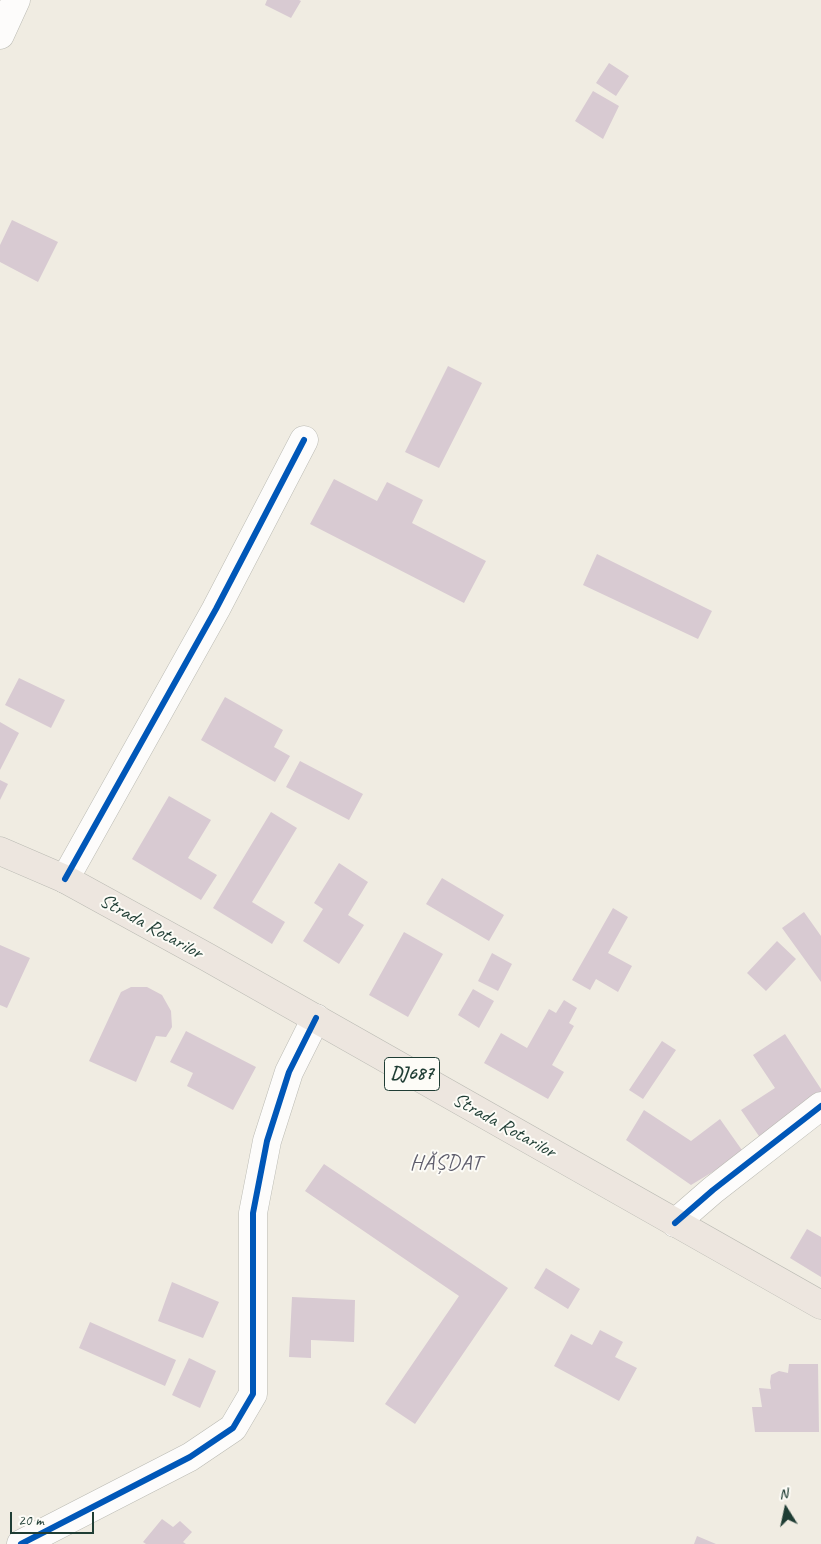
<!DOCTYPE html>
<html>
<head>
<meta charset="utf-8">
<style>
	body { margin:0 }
	#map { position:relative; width:821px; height:1544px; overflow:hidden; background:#f0ece2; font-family:Caveat,sans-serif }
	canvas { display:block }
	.north { position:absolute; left:761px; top:1484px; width:50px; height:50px; -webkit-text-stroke:4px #fdfcf7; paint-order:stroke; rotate:350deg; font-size:14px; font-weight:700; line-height:20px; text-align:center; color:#1f3d34 }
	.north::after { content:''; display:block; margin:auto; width:18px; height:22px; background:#1f3d34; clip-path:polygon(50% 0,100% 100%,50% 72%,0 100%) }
	.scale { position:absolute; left:10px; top:1512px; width:84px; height:22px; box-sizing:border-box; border:2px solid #1f3d34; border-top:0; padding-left:6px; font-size:15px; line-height:18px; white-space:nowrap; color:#1f3d34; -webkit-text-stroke:4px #fdfcf7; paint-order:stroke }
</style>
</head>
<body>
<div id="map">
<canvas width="821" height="1544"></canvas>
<div class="north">N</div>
<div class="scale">20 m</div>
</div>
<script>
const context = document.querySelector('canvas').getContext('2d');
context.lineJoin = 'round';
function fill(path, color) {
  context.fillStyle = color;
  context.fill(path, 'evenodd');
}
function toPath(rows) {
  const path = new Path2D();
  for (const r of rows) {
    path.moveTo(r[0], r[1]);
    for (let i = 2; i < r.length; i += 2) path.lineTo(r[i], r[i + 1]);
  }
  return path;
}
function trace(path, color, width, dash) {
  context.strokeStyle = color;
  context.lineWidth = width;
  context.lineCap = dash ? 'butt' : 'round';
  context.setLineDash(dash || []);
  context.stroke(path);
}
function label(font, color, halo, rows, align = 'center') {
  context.font = font + ' Caveat,sans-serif';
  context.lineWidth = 4;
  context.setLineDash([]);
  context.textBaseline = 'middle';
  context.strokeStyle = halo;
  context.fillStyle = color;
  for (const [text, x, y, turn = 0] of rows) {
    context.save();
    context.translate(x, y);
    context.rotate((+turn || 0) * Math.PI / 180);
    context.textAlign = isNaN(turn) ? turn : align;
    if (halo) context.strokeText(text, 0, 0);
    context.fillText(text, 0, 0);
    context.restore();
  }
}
fill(toPath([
	[267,0,299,0,301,1,291,18,265,5],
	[609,63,629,76,616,96,596,83],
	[593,91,619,106,603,139,575,121],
	[12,220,58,242,38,282,0,262,0,245],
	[448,366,482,383,439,468,405,452],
	[334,479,377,501,387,482,423,500,412,523,486,561,464,603,310,524],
	[597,554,712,611,698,639,583,585],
	[19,678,65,700,51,728,5,705],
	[225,697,283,730,274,747,290,756,275,782,201,740],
	[0,722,19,733,0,770],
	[300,761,363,794,349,820,286,787],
	[0,780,8,784,0,800],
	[169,796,211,820,188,858,217,875,201,900,132,859],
	[271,812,297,828,252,902,285,922,272,944,213,908],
	[339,863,368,882,348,915,364,925,339,964,303,941,323,909,314,903],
	[442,878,504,915,489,941,426,904],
	[613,908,628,917,608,953,632,966,618,992,596,979,590,990,572,980],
	[804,912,821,936,821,982,782,928],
	[404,932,443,954,408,1017,369,995],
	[777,941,796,959,766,991,747,973],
	[0,945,30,958,7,1008,0,1005],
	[492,953,512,964,498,991,478,981],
	[131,987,147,987,162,995,171,1011,172,1027,166,1037,156,1036,136,1082,89,1061,121,992],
	[473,989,494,1001,479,1028,458,1015],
	[564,1000,577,1008,569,1023,574,1026,552,1065,564,1072,548,1099,484,1063,501,1033,527,1048,549,1009,556,1013],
	[186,1031,256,1067,233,1110,187,1086,193,1073,170,1062],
	[785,1034,821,1089,821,1099,761,1139,741,1110,775,1088,753,1055],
	[662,1041,676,1050,643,1099,629,1090],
	[644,1110,691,1141,720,1119,744,1153,691,1185,626,1140],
	[324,1164,508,1288,415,1424,385,1404,459,1296,305,1191],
	[807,1229,821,1237,821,1277,790,1258],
	[546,1268,580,1289,568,1309,534,1288],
	[172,1282,219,1302,203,1338,158,1321],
	[292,1297,355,1300,354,1342,311,1340,311,1358,289,1357],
	[90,1322,176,1360,165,1386,79,1348],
	[600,1330,623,1342,615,1357,637,1368,619,1401,554,1366,571,1334,592,1345],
	[189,1358,216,1371,200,1408,172,1395],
	[789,1364,818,1364,819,1432,755,1432,752,1407,762,1407,759,1388,771,1389,770,1382,771,1375,779,1371,788,1373],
	[162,1519,173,1527,180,1521,192,1532,183,1542,186,1544,146,1544,143,1542],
	[697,1536,716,1544,694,1544]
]), '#d8cad2');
const minor = toPath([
	[0,35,16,0],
	[65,879,216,609,304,440],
	[675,1223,713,1190,821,1106],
	[21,1544,190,1457,233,1428,253,1394,253,1213,267,1141,289,1072,316,1018]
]);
const major = toPath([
	[0,851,65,879,207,957,821,1305]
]);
trace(minor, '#babab3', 29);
trace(major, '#babab3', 29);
trace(minor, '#fdfcfb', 28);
trace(major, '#ede6df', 28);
trace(toPath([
	[65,879,216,609,304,440],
	[675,1223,713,1190,821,1106],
	[21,1544,190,1457,233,1428,253,1394,253,1213,267,1141,289,1072,316,1018]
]), '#0057b8', 6);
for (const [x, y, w] of [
	[412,1074,55]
]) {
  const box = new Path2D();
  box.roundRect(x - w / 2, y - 16.5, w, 33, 4);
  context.fillStyle = '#fdfcf7';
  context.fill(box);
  trace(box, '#1f3d34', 1);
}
label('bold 19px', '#1f3d34', null, [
	["DJ687",412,1074]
]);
label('20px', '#1f3d34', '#fdfcf7', [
	["Strada Rotarilor",151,927,29],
	["Strada Rotarilor",504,1126,29]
]);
context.letterSpacing = '1px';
label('22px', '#5f5e6d', '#fdfcf7', [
	["HĂȘDAT",446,1163]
]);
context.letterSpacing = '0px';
</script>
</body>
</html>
